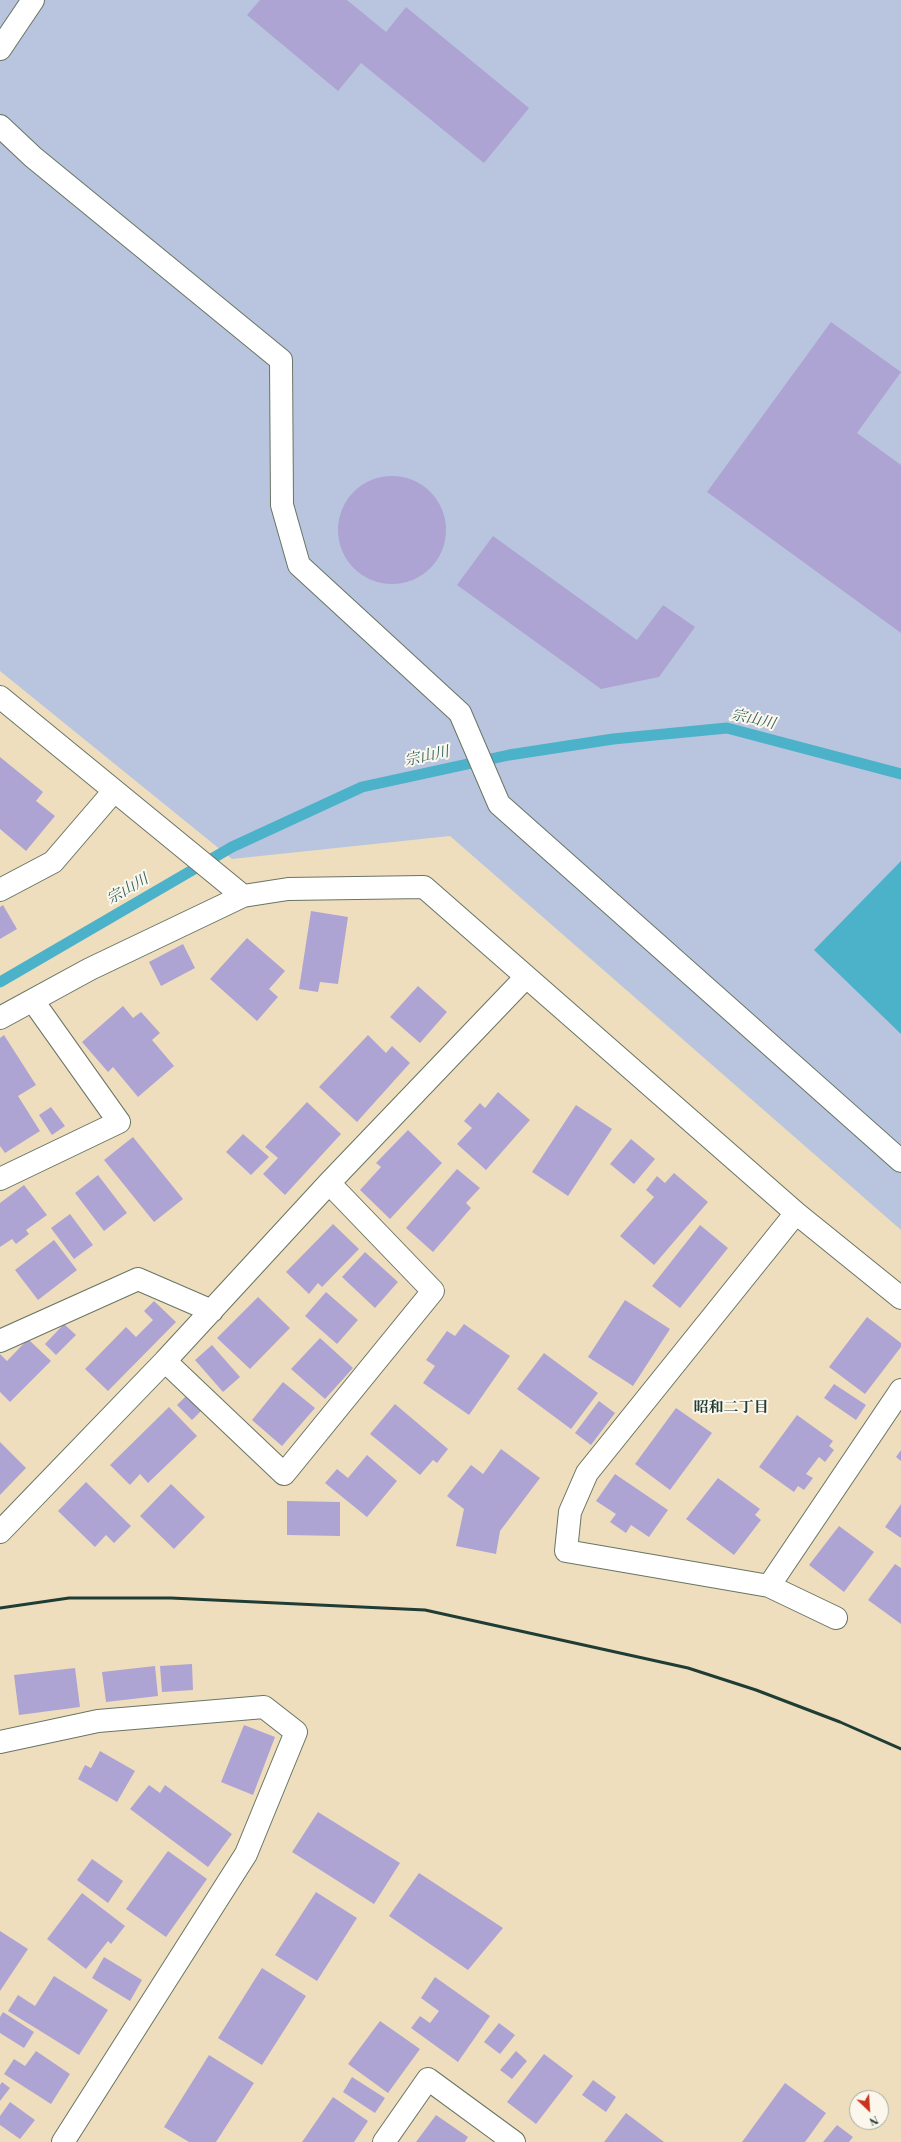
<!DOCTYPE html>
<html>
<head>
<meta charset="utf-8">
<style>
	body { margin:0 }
	#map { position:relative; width:901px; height:2142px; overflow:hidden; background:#efdebd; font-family:"Libre Bodoni",serif }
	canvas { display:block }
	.north { position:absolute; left:849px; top:2090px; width:40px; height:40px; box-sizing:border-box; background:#fbf7ec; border:1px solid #a3ada2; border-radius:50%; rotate:155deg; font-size:11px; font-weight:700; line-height:16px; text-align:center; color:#1f3d34 }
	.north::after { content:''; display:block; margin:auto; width:14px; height:18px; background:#c8321e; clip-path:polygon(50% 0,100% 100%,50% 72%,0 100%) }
</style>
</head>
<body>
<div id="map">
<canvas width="901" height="2142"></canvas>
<div class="north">N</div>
</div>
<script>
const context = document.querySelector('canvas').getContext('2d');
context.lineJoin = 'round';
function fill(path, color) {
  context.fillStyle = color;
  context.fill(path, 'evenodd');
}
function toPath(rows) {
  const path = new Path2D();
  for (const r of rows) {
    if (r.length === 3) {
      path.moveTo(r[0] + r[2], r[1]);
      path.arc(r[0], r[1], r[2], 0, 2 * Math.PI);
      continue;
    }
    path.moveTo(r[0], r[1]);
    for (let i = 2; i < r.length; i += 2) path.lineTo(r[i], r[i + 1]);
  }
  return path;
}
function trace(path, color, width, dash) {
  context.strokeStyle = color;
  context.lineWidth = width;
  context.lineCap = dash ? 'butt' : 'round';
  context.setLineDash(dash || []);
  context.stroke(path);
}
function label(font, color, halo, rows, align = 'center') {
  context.font = font + ' "Libre Bodoni","Noto Serif JP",serif';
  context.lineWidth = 4;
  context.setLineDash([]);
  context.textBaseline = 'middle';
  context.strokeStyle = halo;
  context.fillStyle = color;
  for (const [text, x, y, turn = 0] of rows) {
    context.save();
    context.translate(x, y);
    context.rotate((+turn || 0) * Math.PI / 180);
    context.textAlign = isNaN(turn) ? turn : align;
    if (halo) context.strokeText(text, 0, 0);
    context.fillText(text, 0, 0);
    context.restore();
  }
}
fill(toPath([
	[0,0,901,0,901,1230,450,836,232,859,0,671]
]), '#b9c5de');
fill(toPath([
	[901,861,901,1034,814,950]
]), '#4bb2ca');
trace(toPath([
	[0,982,232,847,362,787,509,755,613,739,727,728,901,774]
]), '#4bb2ca', 11);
fill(toPath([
	[260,0,347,0,386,32,406,7,529,108,484,163,361,63,338,91,247,15],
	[831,322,901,372,857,433,901,465,901,633,707,492],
	[392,530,54],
	[493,536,637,640,663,605,695,627,659,677,601,689,457,585],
	[0,757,43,792,36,801,55,816,26,851,0,829],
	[3,905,17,929,0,939,0,907],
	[311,911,348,917,338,984,320,982,318,992,299,989],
	[247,938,285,971,269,989,278,997,257,1021,210,979],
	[183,944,195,968,161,986,149,962],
	[418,986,447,1012,420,1043,390,1017],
	[123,1006,133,1018,141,1012,160,1033,152,1040,174,1066,138,1097,113,1067,108,1072,82,1042],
	[4,1035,36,1085,18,1096,40,1131,5,1153,0,1146,0,1038],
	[368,1035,386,1053,392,1046,410,1063,357,1122,319,1087],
	[498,1092,530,1120,486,1170,457,1144,472,1128,464,1121,480,1103,485,1108],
	[307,1102,341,1134,285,1195,263,1174,278,1158,265,1147],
	[576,1105,612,1129,568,1196,532,1172],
	[51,1107,65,1126,52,1135,39,1115],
	[408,1130,442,1163,390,1219,360,1190,381,1167,376,1163],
	[243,1134,269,1157,251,1175,226,1152],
	[133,1137,183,1199,154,1222,104,1160],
	[631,1139,655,1159,634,1184,610,1164],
	[457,1169,480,1188,466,1203,471,1208,433,1252,406,1228],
	[674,1173,708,1202,654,1265,620,1236,654,1197,646,1190,657,1176,665,1183],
	[98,1175,127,1213,104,1231,75,1193],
	[24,1185,47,1215,26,1230,29,1234,16,1244,12,1239,0,1247,0,1203],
	[70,1214,93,1245,74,1259,51,1228],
	[333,1224,359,1249,322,1287,318,1283,309,1294,286,1272],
	[700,1225,728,1248,680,1308,652,1286],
	[54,1240,77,1270,38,1300,15,1270],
	[365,1252,398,1282,375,1308,342,1277],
	[326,1292,358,1320,337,1344,305,1316],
	[258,1297,290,1328,250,1369,217,1338],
	[625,1300,670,1329,633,1386,588,1357],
	[154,1301,176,1322,108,1391,85,1369,126,1327,136,1337,153,1320,144,1311],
	[867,1317,901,1343,901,1347,865,1394,829,1367],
	[64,1324,76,1335,56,1355,45,1344],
	[464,1324,510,1356,469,1415,423,1383,435,1366,426,1360,447,1331,455,1336],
	[320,1338,353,1368,325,1399,291,1369],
	[28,1339,51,1361,10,1402,0,1392,0,1354,7,1361],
	[212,1345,240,1377,223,1392,195,1360],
	[544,1353,598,1393,571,1429,517,1389],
	[283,1382,315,1408,282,1446,252,1420],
	[834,1384,866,1405,856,1420,824,1398],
	[188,1394,203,1409,192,1420,177,1405],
	[599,1401,615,1413,591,1445,575,1433],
	[395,1404,448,1449,437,1463,433,1460,420,1475,370,1434],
	[169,1407,197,1436,148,1483,140,1474,130,1485,110,1465],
	[676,1408,712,1433,670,1490,635,1464],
	[797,1415,833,1441,829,1446,834,1450,825,1462,819,1457,806,1474,813,1478,804,1490,798,1486,794,1492,759,1467],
	[0,1442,26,1468,0,1495],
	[501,1449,540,1478,500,1531,496,1554,456,1546,464,1509,447,1496,471,1465,483,1474],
	[901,1450,901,1461,896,1457],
	[367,1455,397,1481,367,1517,325,1483,337,1469,348,1478],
	[615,1474,668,1510,649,1537,631,1525,626,1533,610,1522,616,1514,596,1501],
	[718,1478,760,1509,755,1515,761,1520,734,1555,686,1519],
	[86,1482,131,1526,114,1543,106,1535,95,1547,58,1511],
	[171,1484,205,1517,174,1549,140,1516],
	[287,1501,340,1502,340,1536,287,1535],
	[901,1504,901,1538,885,1527],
	[839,1526,874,1552,844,1592,809,1565],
	[895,1564,901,1568,901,1624,868,1600],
	[192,1664,193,1690,162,1692,160,1666],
	[155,1666,158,1696,106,1702,102,1672],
	[75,1668,80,1707,19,1715,14,1675],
	[244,1725,275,1737,253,1795,221,1782],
	[100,1751,135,1771,117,1802,78,1779,85,1765,91,1768],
	[149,1785,160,1793,165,1785,232,1834,208,1867,130,1809],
	[318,1812,400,1863,374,1904,292,1852],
	[168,1851,207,1879,166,1937,126,1909],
	[92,1859,123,1881,108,1903,77,1880],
	[419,1873,503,1928,468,1970,389,1916],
	[316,1892,357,1918,317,1981,275,1955],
	[82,1893,125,1926,111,1944,108,1941,86,1969,47,1939],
	[0,1931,28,1949,0,1991],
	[104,1957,142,1980,130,2001,92,1978],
	[262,1968,306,1996,262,2065,218,2038],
	[54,1976,108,2010,79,2055,8,2011,18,1995,35,2006],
	[435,1977,490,2016,458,2062,411,2028,420,2016,430,2023,439,2011,421,1998],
	[3,2012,34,2032,24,2048,0,2033,0,2017],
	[380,2021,420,2049,388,2093,348,2064],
	[499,2023,515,2035,500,2054,484,2042],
	[36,2051,70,2074,51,2104,4,2074,14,2059,25,2066],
	[516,2051,527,2061,512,2079,500,2070],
	[544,2054,573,2076,536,2124,507,2102],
	[209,2055,254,2083,216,2142,189,2142,164,2127],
	[352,2077,385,2098,375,2113,343,2092],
	[593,2080,616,2097,606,2112,582,2095],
	[2,2082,10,2088,0,2101,0,2085],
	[785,2083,826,2113,805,2142,742,2142],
	[333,2097,368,2121,354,2142,302,2142],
	[10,2102,35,2120,20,2139,0,2125,0,2116],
	[626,2113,664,2142,604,2142],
	[436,2115,468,2137,465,2142,416,2142],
	[837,2125,853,2137,849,2142,823,2142]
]), '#ada4d3');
const minor = toPath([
	[0,49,33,0],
	[0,126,33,157,281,360,282,505,299,565,460,713,499,804,901,1161],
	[0,697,243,896],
	[0,890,53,862,114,791],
	[0,1018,90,969,243,896,288,889,424,887,796,1213,901,1298],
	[0,1179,119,1122,33,1001],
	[796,1213,587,1473,570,1512,566,1551,769,1586,836,1618],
	[0,1341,138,1279,212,1311],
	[165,1361,284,1474,433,1291,329,1183],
	[0,1532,165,1361,329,1183,526,977],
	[769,1586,901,1390],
	[0,1742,98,1721,264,1707,296,1732,246,1854,63,2142],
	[384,2142,428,2079,514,2142]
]);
trace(minor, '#687564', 24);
trace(minor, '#fff', 22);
trace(toPath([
	[0,1608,69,1598,171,1598,425,1610,688,1668,756,1690,840,1722,901,1749]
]), '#1f3d34', 3);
label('italic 15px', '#2c6061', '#fbf7ec', [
	["宗山川",753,720,13],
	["宗山川",427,757,-12],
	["宗山川",128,890,-30]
]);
label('bold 15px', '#1f3d34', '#fbf7ec', [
	["昭和二丁目",731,1408]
]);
</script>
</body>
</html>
